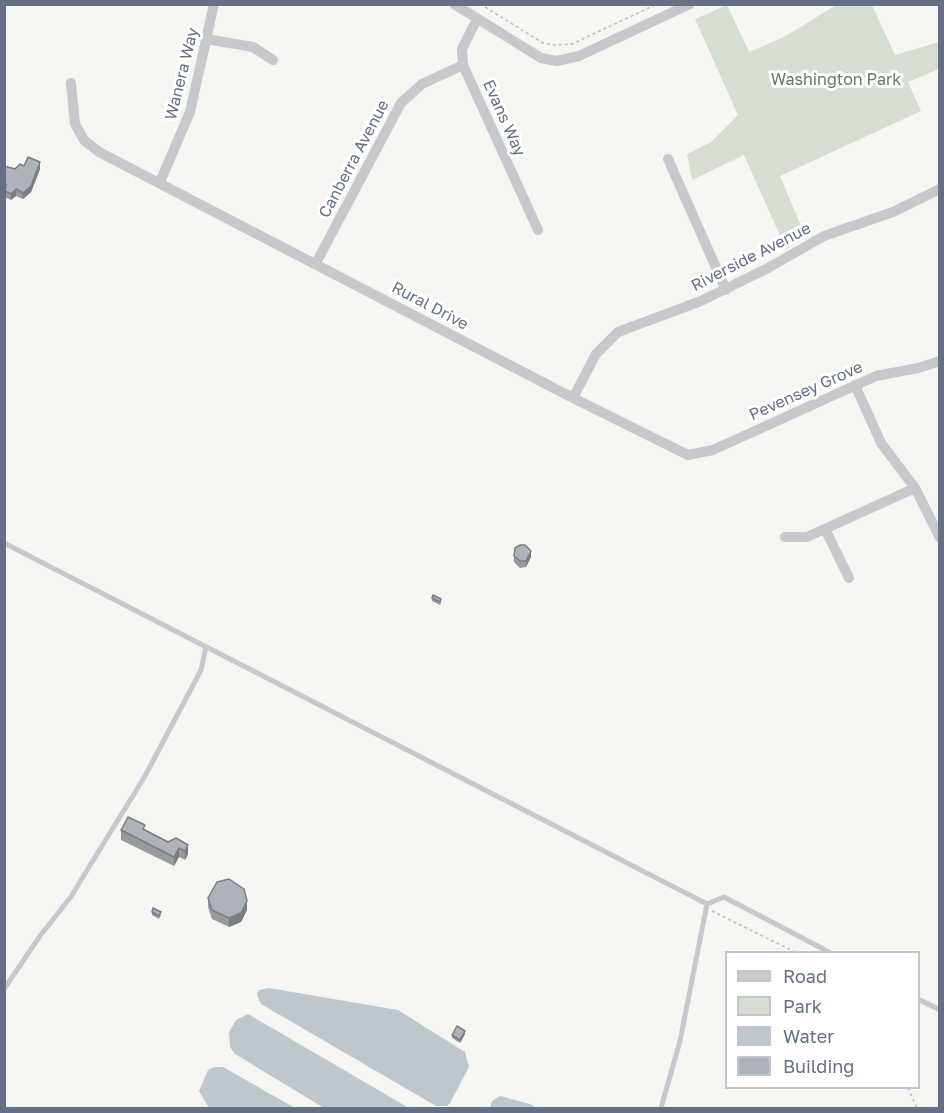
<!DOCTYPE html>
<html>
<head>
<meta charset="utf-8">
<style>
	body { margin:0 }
	#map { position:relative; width:944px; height:1113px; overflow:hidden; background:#f5f6f2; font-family:"Golos Text",sans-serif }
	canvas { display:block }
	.frame { position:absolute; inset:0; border:6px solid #647184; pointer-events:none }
	.legend { position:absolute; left:725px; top:951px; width:195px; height:138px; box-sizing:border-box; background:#fff; border:2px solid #c1c6ce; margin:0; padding:8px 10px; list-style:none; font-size:18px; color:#647184 }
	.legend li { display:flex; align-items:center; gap:12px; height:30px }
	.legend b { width:30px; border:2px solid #c1c6ce }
</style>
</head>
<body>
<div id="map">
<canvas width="944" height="1113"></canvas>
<div class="frame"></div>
<ul class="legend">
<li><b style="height:8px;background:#c6c8cc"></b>Road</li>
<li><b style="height:16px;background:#d6ddd3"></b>Park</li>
<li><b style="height:16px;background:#bec7ce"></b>Water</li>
<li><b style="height:16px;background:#aeb3bb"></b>Building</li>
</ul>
</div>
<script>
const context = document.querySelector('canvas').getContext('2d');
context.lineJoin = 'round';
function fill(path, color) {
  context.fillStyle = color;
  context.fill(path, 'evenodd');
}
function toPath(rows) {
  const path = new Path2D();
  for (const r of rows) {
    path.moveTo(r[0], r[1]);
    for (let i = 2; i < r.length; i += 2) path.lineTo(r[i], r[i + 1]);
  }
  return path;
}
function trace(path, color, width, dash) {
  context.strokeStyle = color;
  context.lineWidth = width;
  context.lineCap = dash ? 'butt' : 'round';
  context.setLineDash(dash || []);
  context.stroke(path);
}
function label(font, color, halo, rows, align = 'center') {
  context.font = font + ' "Golos Text",sans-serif';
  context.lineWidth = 6;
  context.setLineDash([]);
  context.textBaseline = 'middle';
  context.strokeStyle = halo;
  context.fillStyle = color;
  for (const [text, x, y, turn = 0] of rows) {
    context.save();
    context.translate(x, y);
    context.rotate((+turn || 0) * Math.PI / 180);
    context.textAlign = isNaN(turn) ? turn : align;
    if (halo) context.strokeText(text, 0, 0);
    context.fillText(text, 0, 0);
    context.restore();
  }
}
fill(toPath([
	[838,4,872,5,895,55,939,42,939,69,908,82,921,111,780,176,806,238,786,249,744,155,692,180,687,154,711,142,738,115,695,19,727,5,749,52,784,37]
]), '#d6ddd3');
fill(toPath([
	[269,988,398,1010,465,1052,469,1067,450,1103,447,1106,436,1106,261,1004,257,995,259,990],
	[248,1014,409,1108,324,1108,235,1054,230,1047,229,1032,236,1020],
	[214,1067,223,1067,295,1108,209,1108,199,1091,208,1070],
	[500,1096,530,1104,537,1108,490,1108,492,1101]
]), '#bec7ce');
trace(toPath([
	[480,4,543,43,555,45,572,44,657,4],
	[712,911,795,952],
	[908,1088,917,1108]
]), '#bdbec1', 1.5, [3, 3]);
trace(toPath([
	[4,543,707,904,724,897,829,952],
	[4,989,40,936,70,898,145,776,201,670,206,647],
	[918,999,940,1010],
	[661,1108,680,1041,707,904]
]), '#c6c8cc', 5);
trace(toPath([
	[454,4,541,58,557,61,579,56,690,4],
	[477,19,462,49,463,65,538,230],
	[206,39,253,47,273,60],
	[71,83,75,124,84,140,99,152,573,398,688,455,713,450,876,376,918,368,940,361],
	[668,159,726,290],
	[160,182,190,112,214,4],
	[316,263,401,103,422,84,463,65],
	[855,385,881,443,915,488,940,538],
	[573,398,596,354,618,332,701,301,768,268,824,236,893,212,940,189],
	[825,529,849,578],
	[785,537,807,537,915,488]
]), '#c6c8cc', 10);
fill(toPath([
	[4,166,15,169,24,166,40,169,31,192,23,199,16,196,11,200,5,197],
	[514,556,531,557,526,567,520,568,514,562],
	[432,598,441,603,440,605,432,601],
	[121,830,145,830,168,842,176,838,188,854,185,860,179,857,174,866,121,840],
	[208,898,247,910,241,922,229,927,212,919,208,907],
	[152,912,161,915,159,919,152,915],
	[465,1034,460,1043,452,1038,452,1035]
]), '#969aa1');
fill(toPath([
	[40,162,40,169,31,192,23,199,23,193],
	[16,189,16,196,11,200,11,194],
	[531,551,531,557,526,567,526,561],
	[188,845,188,854,185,860,185,851],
	[179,848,179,857,174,866,174,857],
	[247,901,247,910,241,922,229,927,229,918],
	[465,1031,465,1034,460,1043,460,1040]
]), '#7a7d83');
const building = toPath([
	[28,157,40,162,31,186,23,193,16,189,11,194,5,191,6,184,4,183,4,166,15,169,20,164,24,166,28,157],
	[520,545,525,545,531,551,526,561,520,561,514,556,515,548,520,545],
	[433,595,441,599,440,602,432,598,433,595],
	[128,817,145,825,143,829,168,842,176,838,188,845,185,851,179,848,174,857,121,830,128,817],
	[229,879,244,889,247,901,241,913,229,918,212,910,208,898,217,882,229,879],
	[153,908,161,912,159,916,152,912,153,908],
	[457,1026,465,1031,460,1040,452,1035,457,1026]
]);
fill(building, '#aeb3bb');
trace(building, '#7a7d83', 1.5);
label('16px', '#647184', '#fff', [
	["Wanera Way",182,74,-76],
	["Evans Way",504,118,66],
	["Canberra Avenue",354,159,-62],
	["Riverside Avenue",751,257,-27],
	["Rural Drive",430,306,28],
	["Pevensey Grove",806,391,-24]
]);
label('16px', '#657b63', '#fff', [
	["Washington Park",836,80]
]);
</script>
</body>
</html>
